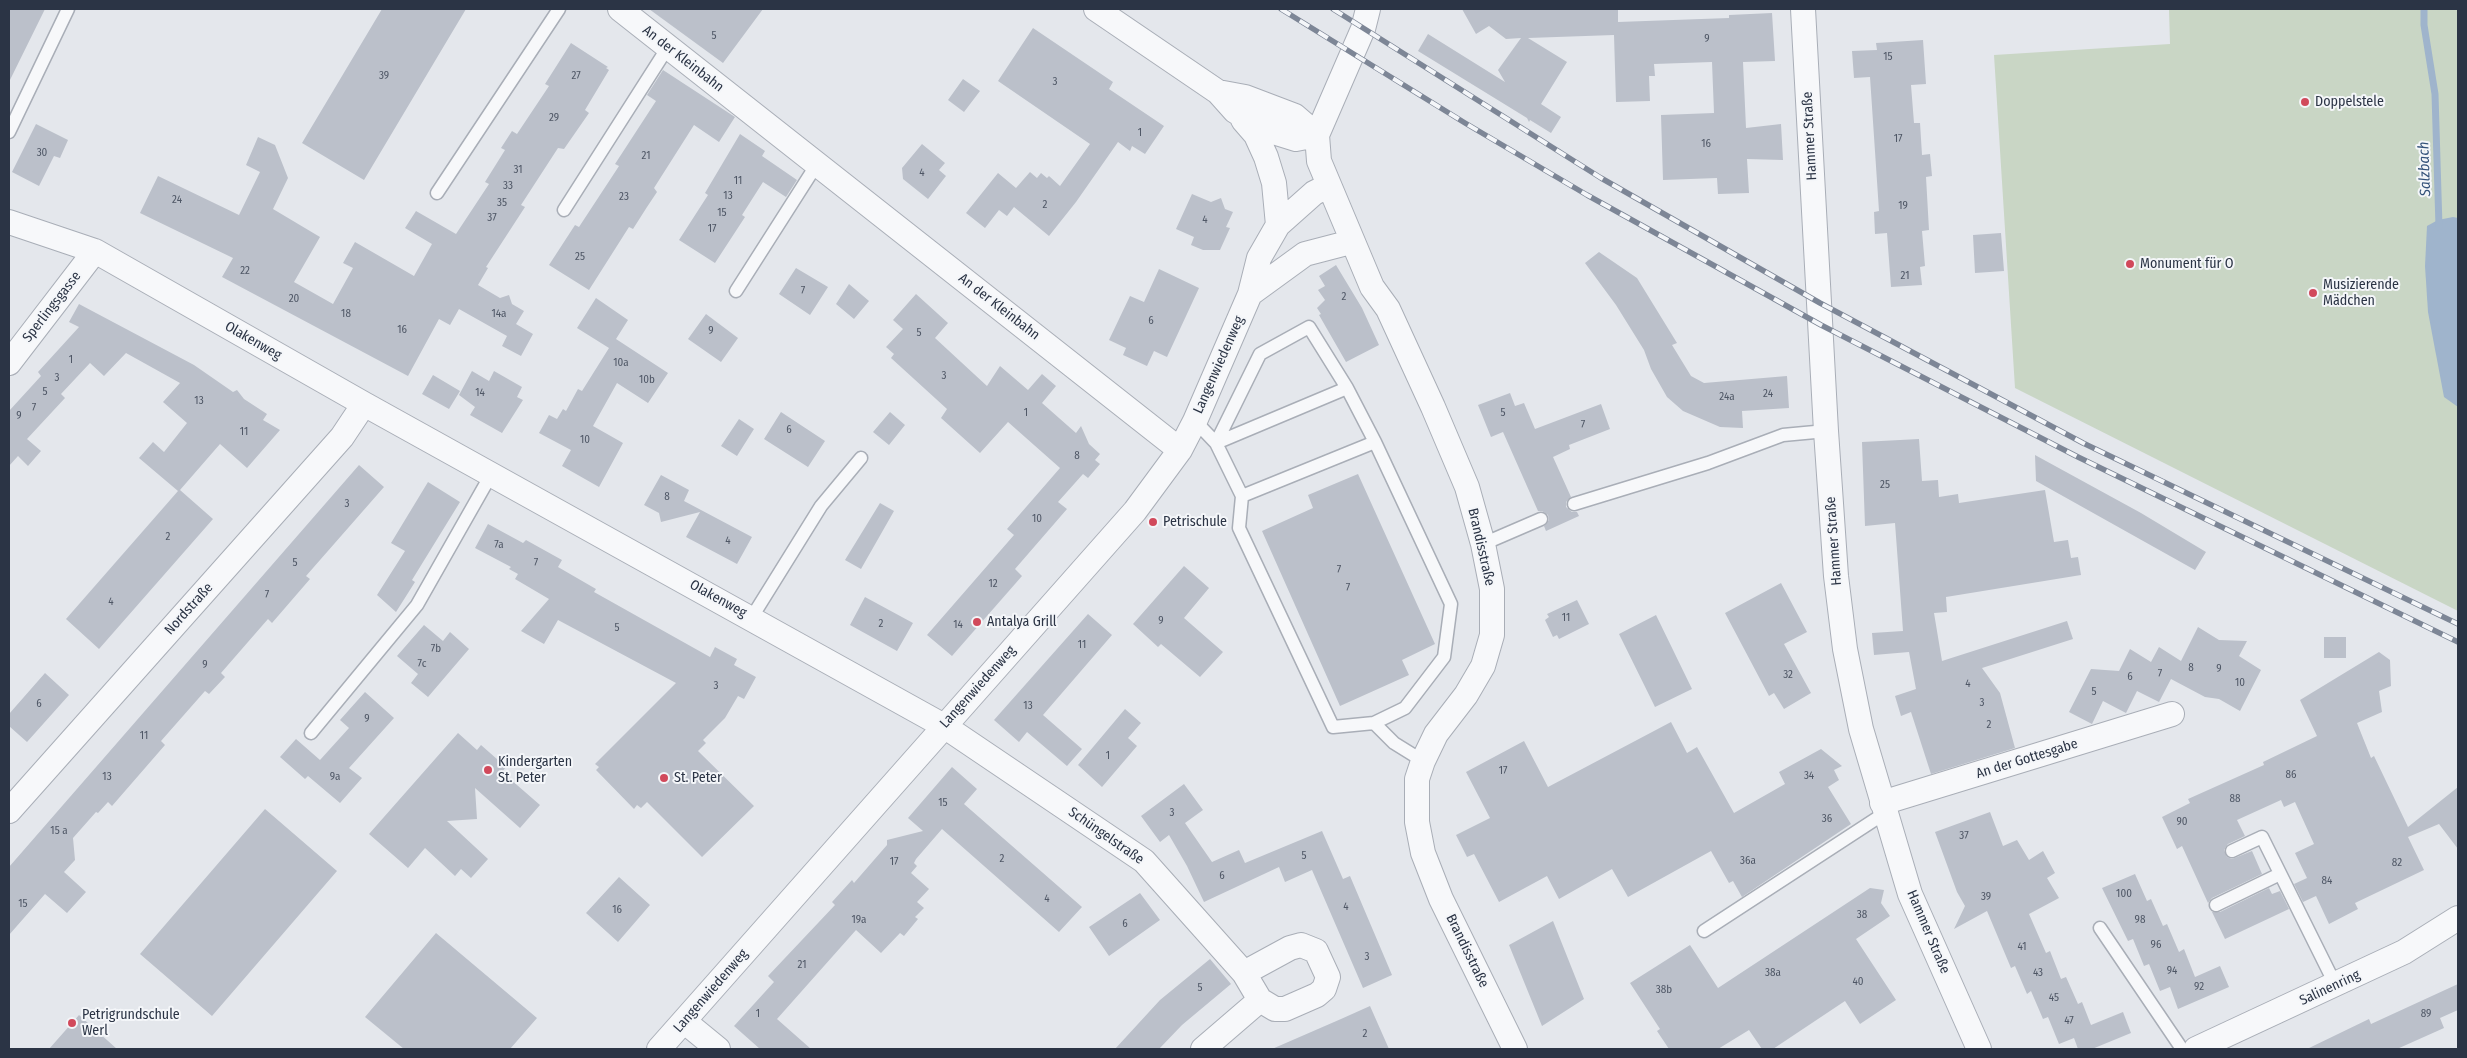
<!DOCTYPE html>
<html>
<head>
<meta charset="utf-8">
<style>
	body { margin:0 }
	#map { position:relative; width:2467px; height:1058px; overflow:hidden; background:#e4e7ec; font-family:"Fira Sans Condensed",sans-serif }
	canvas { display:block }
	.frame { position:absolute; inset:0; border:10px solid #2b3445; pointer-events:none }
</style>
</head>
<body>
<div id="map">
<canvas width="2467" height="1058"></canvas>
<div class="frame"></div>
</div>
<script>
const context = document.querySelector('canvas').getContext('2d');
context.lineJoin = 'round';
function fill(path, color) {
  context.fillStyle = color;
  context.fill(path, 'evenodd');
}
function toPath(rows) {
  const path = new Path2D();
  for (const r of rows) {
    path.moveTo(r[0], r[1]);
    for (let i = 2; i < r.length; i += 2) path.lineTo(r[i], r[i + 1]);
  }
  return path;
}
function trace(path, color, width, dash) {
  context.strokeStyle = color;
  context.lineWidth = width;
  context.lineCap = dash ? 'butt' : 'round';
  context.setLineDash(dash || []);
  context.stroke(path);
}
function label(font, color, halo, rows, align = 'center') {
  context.font = font + ' "Fira Sans Condensed",sans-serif';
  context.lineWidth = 4;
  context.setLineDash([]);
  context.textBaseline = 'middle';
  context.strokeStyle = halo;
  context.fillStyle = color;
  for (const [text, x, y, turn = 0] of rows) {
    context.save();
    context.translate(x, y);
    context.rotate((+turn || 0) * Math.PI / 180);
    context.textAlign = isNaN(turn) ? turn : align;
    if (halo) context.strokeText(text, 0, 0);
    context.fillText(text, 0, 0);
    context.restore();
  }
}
fill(toPath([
	[2169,9,2458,9,2458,611,2015,388,1994,55,2170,44]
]), '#c9d6c5');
fill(toPath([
	[2453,217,2458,218,2458,407,2444,397,2428,312,2425,266,2427,226,2438,220]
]), '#9fb4cc');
trace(toPath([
	[2424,9,2424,25,2435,94,2439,227]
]), '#9fb4cc', 7);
fill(toPath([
	[9,9,45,9,9,82],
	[382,9,466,9,364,180,302,143],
	[649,9,763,9,723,63],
	[1462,9,1618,9,1618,22,1729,18,1729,15,1772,13,1775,61,1743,62,1746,128,1781,124,1783,160,1747,159,1749,193,1718,194,1717,178,1663,180,1661,115,1714,113,1712,62,1654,64,1655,76,1649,76,1650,101,1616,102,1614,35,1528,38,1567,62,1541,104,1561,117,1551,133,1530,120,1529,122,1527,118,1418,51,1428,34,1505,82,1498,70,1521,38,1506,39,1489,26,1476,34],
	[1033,28,1113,82,1109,89,1164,126,1145,154,1132,146,1130,151,1118,142,1076,202,1049,236,1014,207,1007,216,999,210,985,228,966,213,998,173,1016,188,1030,172,1037,178,1041,173,1047,178,1049,176,1060,186,1090,144,998,81],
	[1923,40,1926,84,1911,85,1914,123,1920,123,1922,155,1930,154,1932,176,1926,177,1929,230,1922,231,1925,266,1920,267,1922,285,1891,287,1887,233,1875,234,1874,212,1879,211,1870,77,1854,78,1852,51,1877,50,1876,43],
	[571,43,608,67,606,68,609,70,585,110,589,113,564,149,558,148,521,205,525,207,486,267,488,268,478,285,500,298,509,295,512,304,524,311,516,324,533,334,521,356,502,346,507,336,459,309,450,325,439,319,408,376,222,277,233,258,140,213,158,176,239,215,260,172,246,165,258,137,275,145,288,178,273,209,320,237,294,282,333,304,353,268,343,263,355,242,414,276,432,244,405,228,416,211,456,234,489,184,485,182,505,150,501,148,512,131,517,134,549,86,545,84],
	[663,70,735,117,719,142,694,125,654,188,657,192,647,207,633,229,629,227,589,290,549,265,575,225,579,227,619,166,615,164,656,101,647,95],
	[963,79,980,91,964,112,948,100],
	[36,124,68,140,60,158,54,156,39,186,12,172],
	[740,134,765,151,762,156,797,180,786,197,763,182,742,215,745,217,715,263,679,240,708,195,705,193],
	[922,144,945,163,939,170,946,176,928,199,903,179,902,168],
	[1192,194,1211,202,1221,198,1225,209,1233,212,1226,227,1230,228,1220,250,1203,250,1191,245,1194,237,1176,229],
	[2001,233,2004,271,1975,273,1973,235],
	[1599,252,1637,278,1677,343,1672,345,1691,376,1704,383,1787,376,1789,408,1742,411,1743,428,1720,427,1683,411,1667,397,1651,369,1644,350,1616,305,1585,263],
	[1336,265,1362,308,1379,345,1346,362,1319,315,1321,314,1317,308,1325,300,1318,290,1325,286,1319,276],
	[796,268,828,287,810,315,779,294],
	[1159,269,1199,288,1167,357,1154,351,1147,366,1123,355,1126,348,1109,340,1130,296,1144,302],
	[849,284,869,301,854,319,836,304],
	[916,294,948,323,935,338,987,386,1000,366,1028,390,1042,374,1056,386,1042,403,1076,433,1081,426,1089,444,1100,454,1095,460,1100,464,1088,478,1083,474,1058,502,1067,509,1015,569,1022,576,952,656,927,635,1014,535,1007,529,1060,468,1008,422,980,453,941,418,947,409,891,358,894,354,886,347,903,329,893,320],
	[596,298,628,320,616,339,668,373,648,403,617,383,593,426,623,443,599,487,562,466,571,450,539,433,549,415,557,419,563,409,566,411,578,389,582,391,609,348,577,328],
	[79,304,194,365,233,392,237,390,244,399,267,414,263,420,280,430,247,468,220,444,180,490,213,519,99,649,66,619,178,491,139,458,153,442,164,452,187,423,163,402,180,383,126,353,104,376,90,363,61,394,65,398,27,439,41,451,28,466,18,456,9,466,9,411,41,376,38,372,79,327,69,322],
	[706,314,738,338,721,362,688,339],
	[472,371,489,381,494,371,522,387,517,397,523,400,502,433,470,415,475,407,459,395],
	[433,375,460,391,449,409,422,394],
	[1510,393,1515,406,1524,403,1535,429,1601,404,1610,429,1569,445,1570,449,1553,457,1571,497,1566,502,1566,507,1572,512,1577,512,1579,516,1546,531,1544,526,1549,520,1548,515,1542,511,1538,511,1503,432,1491,437,1478,405],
	[781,412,825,441,808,467,764,439],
	[890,412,905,425,889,445,873,432],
	[739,419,754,429,737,456,721,446],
	[1919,439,1922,481,1938,480,1939,497,1958,494,1959,503,2045,490,2054,542,2068,540,2071,558,2078,557,2081,575,1946,597,1947,612,1934,613,1942,661,2067,621,2073,639,1982,668,2000,693,2015,748,1931,774,1911,712,1901,716,1895,696,1916,689,1909,652,1874,655,1872,633,1903,631,1895,523,1865,526,1862,442],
	[2035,455,2141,513,2206,552,2195,570,2036,481],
	[359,465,384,487,306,576,310,579,272,623,268,619,221,673,225,677,209,694,205,691,161,741,165,745,112,806,108,802,98,813,96,812,73,838,75,860,64,872,86,892,67,913,45,894,9,935,9,867],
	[1358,474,1435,644,1402,660,1409,675,1340,706,1262,531,1313,508,1308,495],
	[661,475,689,490,684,501,752,537,737,564,686,537,700,512,661,522,659,513,644,505],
	[428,482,460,502,412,580,415,582,396,612,377,595,405,551,391,543],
	[880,503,894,511,861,569,845,560],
	[488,524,523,543,526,540,562,560,558,567,596,589,594,592,710,657,715,647,737,659,734,665,756,677,744,699,738,696,725,718,703,740,706,743,698,751,754,806,702,857,647,802,641,808,637,805,634,809,596,770,599,767,595,764,676,683,558,620,544,644,521,631,549,599,515,579,518,574,509,569,511,567,475,548],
	[1184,566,1209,588,1184,618,1223,652,1200,677,1161,644,1158,647,1133,624],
	[1781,583,1807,632,1784,644,1811,693,1784,709,1774,693,1769,696,1725,613],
	[865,597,913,623,897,651,850,625],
	[1577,600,1589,624,1559,639,1557,635,1553,637,1545,620,1549,617,1547,614],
	[1088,614,1112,635,1043,715,1082,749,1067,766,1027,732,1019,742,994,720],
	[1656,615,1692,689,1655,707,1619,634],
	[424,625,443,641,450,632,469,649,428,697,411,683,418,674,397,656],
	[2198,627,2219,640,2247,641,2239,656,2261,670,2240,711,2219,699,2205,697,2171,679,2159,702,2137,691,2126,713,2103,701,2092,724,2069,712,2091,669,2119,671,2130,649,2151,662,2159,647,2181,661],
	[2324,637,2346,637,2346,658,2324,658],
	[2379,652,2390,660,2391,686,2379,691,2382,712,2357,723,2371,758,2374,756,2408,827,2458,787,2458,849,2439,824,2408,837,2424,870,2355,903,2358,909,2329,924,2316,896,2303,902,2294,884,2307,878,2295,853,2314,844,2295,802,2284,807,2281,800,2237,820,2245,836,2228,844,2224,850,2227,857,2232,859,2252,851,2262,874,2212,898,2208,903,2182,846,2177,849,2162,817,2190,803,2188,799,2264,765,2263,762,2317,736,2300,700],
	[45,673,69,695,27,742,9,726,9,714],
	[365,692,394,718,349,768,362,778,340,803,308,776,305,779,280,757,296,739,320,760,349,728,340,720],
	[1125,709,1141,723,1128,738,1137,746,1102,787,1078,765],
	[1671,722,1687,753,1697,747,1734,813,1785,784,1779,772,1821,749,1842,766,1834,770,1839,780,1828,787,1851,824,1742,897,1733,881,1729,883,1711,851,1628,897,1612,869,1559,899,1547,876,1499,902,1474,854,1467,857,1456,835,1490,818,1466,772,1524,741,1548,787],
	[458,733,477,750,481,745,506,767,502,772,540,805,520,828,475,788,477,819,447,821,488,859,471,878,461,869,455,876,425,848,408,868,369,834],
	[952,767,977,789,964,804,1082,907,1059,932,942,829,916,859,914,863,917,866,911,873,929,889,917,902,924,908,915,917,918,919,904,936,900,933,881,953,856,930,777,1019,811,1049,760,1049,734,1026,774,982,768,976,835,905,832,902,852,880,854,883,887,845,887,840,923,831,908,818],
	[1184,784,1203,810,1185,823,1212,862,1239,850,1245,863,1322,831,1343,879,1350,876,1392,975,1363,988,1312,870,1285,882,1279,867,1204,902,1187,866,1169,835,1160,842,1141,816],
	[265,809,337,871,212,1016,140,954],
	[1990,812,2003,846,2017,840,2029,860,2043,851,2055,873,2047,878,2059,898,2029,914,2046,953,2050,951,2061,979,2066,977,2078,1004,2082,1002,2091,1025,2123,1012,2131,1033,2092,1049,2078,1049,2074,1038,2059,1044,2048,1017,2043,1019,2031,991,2027,994,2015,966,2011,968,1987,911,1954,929,1965,906,1957,892,1935,832],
	[2135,874,2147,901,2151,899,2163,926,2167,924,2179,952,2184,949,2195,977,2220,966,2229,987,2178,1009,2170,987,2160,991,2149,964,2144,966,2133,939,2128,941,2102,888],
	[619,877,650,905,618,942,586,913],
	[1870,888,1884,890,1881,903,1890,916,1856,939,1896,1000,1860,1024,1845,1001,1773,1049,1762,1049,1749,1030,1718,1049,1669,1049,1657,1031,1660,1029,1630,983,1690,945,1718,988],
	[2269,888,2272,894,2280,891,2289,909,2225,939,2212,912,2220,912],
	[1140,893,1160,920,1109,956,1089,927],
	[1553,921,1584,999,1542,1026,1509,945],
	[436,933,537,1018,510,1049,404,1049,365,1017],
	[1210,959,1231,984,1182,1025,1159,1049,1115,1049,1160,1000],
	[2458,984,2458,1010,2440,1018,2444,1028,2397,1049,2307,1049,2369,1019,2371,1024],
	[1370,1006,1389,1049,1272,1049,1341,1019],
	[79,1015,117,1049,49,1049]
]), '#bbc0ca');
const service = toPath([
	[9,132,68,9],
	[437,193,559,9],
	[564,210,668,47],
	[736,291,817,164],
	[1195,421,1216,443,1242,496,1239,528,1333,727,1374,723,1394,743,1423,761],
	[1216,443,1260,354,1309,327,1347,388],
	[1216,443,1347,388,1375,442],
	[1242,496,1375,442,1451,604,1444,657,1405,708,1374,723],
	[1574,504,1708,463,1783,435,1826,431],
	[1483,544,1541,519],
	[752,617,821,506,861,458],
	[311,733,417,605,492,473],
	[2232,851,2262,837,2336,986],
	[2216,905,2280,874],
	[2100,928,2182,1049],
	[1704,931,1885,813]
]);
const minor = toPath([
	[620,9,1180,450],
	[1096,9,1218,92,1235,111,1264,129,1296,139,1317,135],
	[1368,9,1363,29,1317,135,1319,161,1372,287,1388,309,1433,407,1467,487,1483,544,1492,589,1492,635,1483,666,1466,695,1436,734,1423,761,1417,779,1417,822,1423,853,1441,899,1515,1049],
	[1803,9,1826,431,1836,576,1845,649,1861,729,1910,894,1979,1049],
	[1218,92,1245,97,1295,116,1317,135],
	[1243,120,1256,135,1266,157,1274,183,1278,225],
	[9,222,95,251,364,404,944,726,1144,861,1244,973,1260,1000,1275,1009,1285,1009,1317,995,1324,989,1328,977,1316,951,1301,945,1290,948,1244,973],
	[1250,294,1305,254,1351,242],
	[9,363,95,251],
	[1882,803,2172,714],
	[9,811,342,437,364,404],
	[685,1022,718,1049],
	[659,1049,1135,511,1180,450,1195,421,1250,294,1259,258,1278,225,1314,193,1328,186],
	[1203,1049,1260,1000],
	[2196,1049,2404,952,2458,918]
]);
trace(service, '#a9aeb7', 15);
trace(minor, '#a9aeb7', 26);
trace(service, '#f7f8fa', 12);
trace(minor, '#f7f8fa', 24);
const rail = toPath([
	[1281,9,1465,123,1587,195,1821,325,2078,457,2458,642],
	[1333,9,1601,178,1820,303,2083,443,2458,624]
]);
trace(rail, '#7d8696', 5.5);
trace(rail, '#f4f6f9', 4, [11]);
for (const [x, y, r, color] of [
	[2305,102,5,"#d1495b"],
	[2130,264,5,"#d1495b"],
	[2313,293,5,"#d1495b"],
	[1153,522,5,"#d1495b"],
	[977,622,5,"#d1495b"],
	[488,770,5,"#d1495b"],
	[664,778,5,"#d1495b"],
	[72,1023,5,"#d1495b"]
]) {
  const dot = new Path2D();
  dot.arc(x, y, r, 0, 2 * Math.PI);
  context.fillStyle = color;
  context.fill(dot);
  trace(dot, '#f4f6f9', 2);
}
label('11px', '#4f5766', null, [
	["5",714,36],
	["9",1707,39],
	["15",1888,57],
	["39",384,76],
	["27",576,76],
	["3",1055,82],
	["29",554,118],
	["1",1140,133],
	["17",1898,139],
	["16",1706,144],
	["30",42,153],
	["21",646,156],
	["31",518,170],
	["4",922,173],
	["11",738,181],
	["33",508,186],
	["13",728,196],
	["23",624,197],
	["24",177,200],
	["35",502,203],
	["2",1045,205],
	["19",1903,206],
	["15",722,213],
	["37",492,218],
	["4",1205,220],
	["17",712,229],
	["25",580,257],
	["22",245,271],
	["21",1905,276],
	["7",803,291],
	["2",1344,297],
	["20",294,299],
	["18",346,314],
	["14a",499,314],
	["6",1151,321],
	["16",402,330],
	["9",711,331],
	["5",919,333],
	["1",71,360],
	["10a",621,363],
	["3",944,376],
	["3",57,378],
	["10b",647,380],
	["5",45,392],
	["14",480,393],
	["24",1768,394],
	["24a",1727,397],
	["13",199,401],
	["7",34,408],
	["1",1026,413],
	["5",1503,413],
	["9",19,416],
	["7",1583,425],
	["6",789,430],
	["11",244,432],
	["10",585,440],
	["8",1077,456],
	["25",1885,485],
	["8",667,497],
	["3",347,504],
	["10",1037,519],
	["2",168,537],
	["4",728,541],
	["7a",499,545],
	["5",295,563],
	["7",536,563],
	["7",1339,570],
	["12",993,584],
	["7",1348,588],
	["7",267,595],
	["4",111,602],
	["11",1566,618],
	["9",1161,621],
	["2",881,624],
	["14",958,625],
	["5",617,628],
	["11",1082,645],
	["7b",436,649],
	["7c",422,664],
	["9",205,665],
	["8",2191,668],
	["9",2219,669],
	["7",2160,674],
	["32",1788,675],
	["6",2130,677],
	["10",2240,683],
	["4",1968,684],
	["3",716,686],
	["5",2094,692],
	["3",1982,703],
	["6",39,704],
	["13",1028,706],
	["9",367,719],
	["2",1989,725],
	["11",144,736],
	["1",1108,756],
	["17",1503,771],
	["86",2291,775],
	["34",1809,776],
	["13",107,777],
	["9a",335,777],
	["88",2235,799],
	["15",943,803],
	["3",1172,813],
	["36",1827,819],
	["90",2182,822],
	["15 a",59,831],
	["37",1964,836],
	["5",1304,856],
	["2",1002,859],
	["36a",1748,861],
	["17",894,862],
	["82",2397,863],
	["6",1222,876],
	["84",2327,881],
	["100",2124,894],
	["39",1986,897],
	["4",1047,899],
	["15",23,904],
	["4",1346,907],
	["16",617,910],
	["38",1862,915],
	["19a",859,920],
	["98",2140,920],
	["6",1125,924],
	["96",2156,945],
	["41",2022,947],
	["3",1367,957],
	["21",802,965],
	["94",2172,971],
	["38a",1773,973],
	["43",2038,973],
	["40",1858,982],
	["92",2199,987],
	["5",1200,988],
	["38b",1664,990],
	["45",2054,998],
	["1",758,1014],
	["89",2426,1014],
	["47",2069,1021],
	["2",1365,1034]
]);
label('14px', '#2b3445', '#f4f6f9', [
	["An der Kleinbahn",683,59,38],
	["Hammer Straße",1810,136,-93],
	["Sperlingsgasse",52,307,-52],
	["An der Kleinbahn",999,307,38],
	["Olakenweg",253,341,30],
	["Langenwiedenweg",1219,365,-66],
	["Hammer Straße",1834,541,-94],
	["Brandisstraße",1481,547,77],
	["Olakenweg",718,599,29],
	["Nordstraße",189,609,-48],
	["Langenwiedenweg",978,687,-48],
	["An der Gottesgabe",2027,759,-17],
	["Schüngelstraße",1106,836,35],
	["Hammer Straße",1928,932,67],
	["Brandisstraße",1467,951,64],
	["Salinenring",2330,988,-25],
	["Langenwiedenweg",711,991,-49]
]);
label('14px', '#2b3445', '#f4f6f9', [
	["Doppelstele",2315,102],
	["Monument für O",2140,264],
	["Musizierende",2323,285],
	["Mädchen",2323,301],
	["Petrischule",1163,522],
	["Antalya Grill",987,622],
	["Kindergarten",498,762],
	["St. Peter",498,778],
	["St. Peter",674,778],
	["Petrigrundschule",82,1015],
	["Werl",82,1031]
], 'left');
label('italic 15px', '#34527a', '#f4f6f9', [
	["Salzbach",2425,169,-92]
]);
</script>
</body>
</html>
